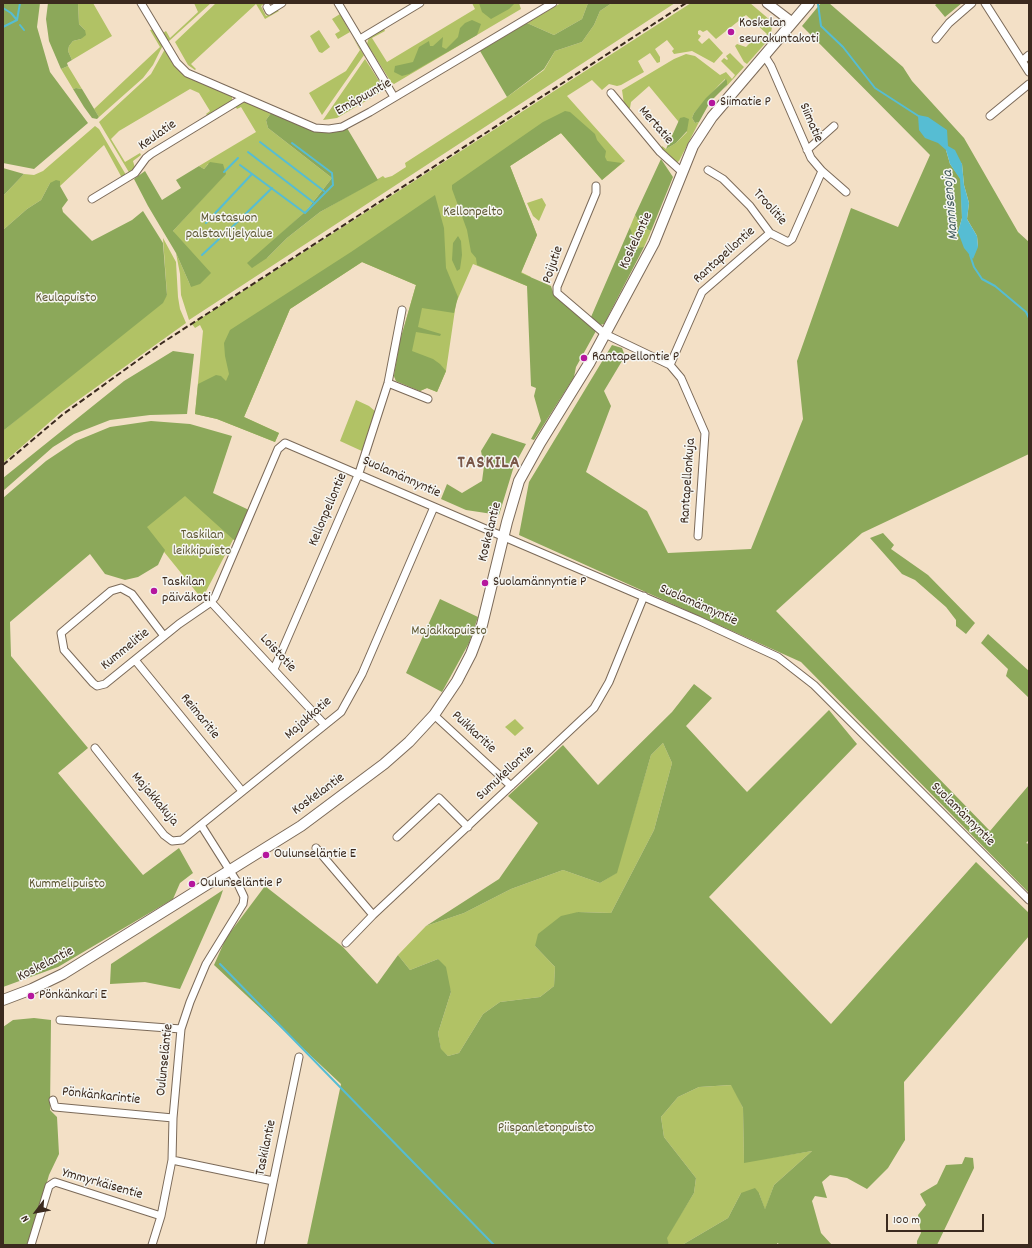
<!DOCTYPE html>
<html>
<head>
<meta charset="utf-8">
<style>
	body { margin:0 }
	#map { position:relative; width:1032px; height:1248px; overflow:hidden; background:#f3e0c6; font-family:Dekko,sans-serif }
	canvas { display:block }
	.frame { position:absolute; inset:0; border:4px solid #3b2a1e; pointer-events:none }
	.north { position:absolute; left:16px; top:1192px; width:40px; height:40px; -webkit-text-stroke:3px #f6f6f2; paint-order:stroke; rotate:238deg; font-size:11px; font-weight:700; line-height:16px; text-align:center; color:#3b2a1e }
	.north::after { content:''; display:block; margin:auto; width:14px; height:18px; background:#3b2a1e; clip-path:polygon(50% 0,100% 100%,50% 72%,0 100%) }
	.scale { position:absolute; left:886px; top:1214px; width:98px; height:18px; box-sizing:border-box; border:2px solid #3b2a1e; border-top:0; padding-left:5px; font-size:12px; line-height:14px; white-space:nowrap; color:#3b2a1e; -webkit-text-stroke:3px #f6f6f2; paint-order:stroke }
</style>
</head>
<body>
<div id="map">
<canvas width="1032" height="1248"></canvas>
<div class="frame"></div>
<div class="north">N</div>
<div class="scale">100 m</div>
</div>
<script>
const context = document.querySelector('canvas').getContext('2d');
context.lineJoin = 'round';
function fill(path, color) {
  context.fillStyle = color;
  context.fill(path, 'evenodd');
}
function toPath(rows) {
  const path = new Path2D();
  for (const r of rows) {
    path.moveTo(r[0], r[1]);
    for (let i = 2; i < r.length; i += 2) path.lineTo(r[i], r[i + 1]);
  }
  return path;
}
function trace(path, color, width, dash) {
  context.strokeStyle = color;
  context.lineWidth = width;
  context.lineCap = dash ? 'butt' : 'round';
  context.setLineDash(dash || []);
  context.stroke(path);
}
function label(font, color, halo, rows, align = 'center') {
  context.font = font + ' Dekko,sans-serif';
  context.lineWidth = 3;
  context.setLineDash([]);
  context.textBaseline = 'middle';
  context.strokeStyle = halo;
  context.fillStyle = color;
  for (const [text, x, y, turn = 0] of rows) {
    context.save();
    context.translate(x, y);
    context.rotate((+turn || 0) * Math.PI / 180);
    context.textAlign = isNaN(turn) ? turn : align;
    if (halo) context.strokeText(text, 0, 0);
    context.fillText(text, 0, 0);
    context.restore();
  }
}
fill(toPath([
	[78,3,93,3,112,36,72,60,68,51,69,46,73,41,81,39,85,30,79,24],
	[194,3,211,3,168,42,163,33,166,31,170,38,198,12],
	[216,3,265,3,261,6,266,16,277,10,279,11,265,19,256,4,191,64,196,69,195,70,188,65,175,42],
	[472,3,519,3,521,9,394,84,391,82,367,44,369,37,382,28,384,29,385,31,372,38,387,62,475,9],
	[561,3,588,3,582,19,554,35,527,23],
	[612,3,675,3,189,320,181,295,180,274,176,253,191,287,173,231,225,174,208,164,204,169,199,166,256,132,241,107,237,109,235,106,245,102,271,113,266,120,268,128,332,178,306,211,271,243,267,258,287,238,320,212,383,176,385,178,392,176,406,167,405,163,507,97,544,70,555,51,582,42,594,25,600,11],
	[691,3,750,3,770,20,772,27,770,38,747,64,744,62,735,46,737,44,746,47,750,43,743,39,746,36,754,37,760,41,767,34,746,15,716,39,707,30,703,32,700,30,698,31,698,34,701,36,698,40,702,44,709,38,723,53,714,63,692,51,674,54,672,51,674,49,667,40,655,49,660,57,660,62,657,63,650,53,638,61,644,72,621,85,617,86,609,84,602,90,592,80,567,96,625,161,602,180,561,133,510,166,537,235,521,272,531,277,527,286,473,264,456,303,446,371,437,392,427,388,420,391,396,381,394,376,400,341,416,285,362,262,290,309,244,417,279,433,275,442,217,419,195,414,203,331,200,325,195,328,192,324],
	[340,14,350,32,338,39,335,34,340,31,332,19],
	[154,29,163,45,153,65,143,78,99,117,94,109,160,47,150,30],
	[319,30,330,47,322,53,319,52,310,36],
	[352,36,364,55,322,115,309,93,346,71,360,50],
	[165,49,175,65,185,75,232,96,232,100,208,116,206,114,210,111,199,93,190,89,119,131,111,139,125,162,140,153,141,155,133,161,135,168,130,174,99,122,151,74],
	[730,53,744,67,724,89,727,85,725,79,719,85,694,113,692,118,695,123,699,122,679,161,676,163,661,148,662,146,666,149,676,143,687,132,649,86,631,102,630,108,627,109,624,104,622,90,674,59,686,54,695,56,720,75,726,72,732,79,735,75,721,61,724,58,727,60,728,59,726,56],
	[365,59,381,84,381,92,337,118,323,120],
	[68,66,82,89,76,88,73,89,61,69],
	[95,126,99,129,126,175,122,178,104,145,60,186,50,183,41,200,27,209,3,230,3,196,24,174,34,175,43,171],
	[542,198,546,205,539,221,533,216,527,203],
	[635,215,642,227,651,231,644,247,642,248,636,248,633,242,630,227],
	[163,238,176,262,178,297,180,309,186,323,60,413,3,463,3,431,167,295],
	[356,400,369,406,376,412,364,452,340,441],
	[185,493,235,536,202,599,144,527],
	[515,719,524,728,515,736,505,727],
	[663,743,672,763,654,830,611,913,578,912,535,946,555,967,554,986,540,997,500,1002,483,1014,459,1053,448,1056,441,1050,438,1033,451,992,438,959,410,970,398,955,426,926,464,913,511,889,563,870,600,883,616,873,651,755],
	[732,1085,743,1108,744,1162,812,1151,774,1185,765,1210,759,1193,741,1193,728,1218,682,1245,669,1245,666,1238,694,1193,696,1178,664,1137,661,1117,678,1097,699,1087]
]), '#b1c265');
fill(toPath([
	[3,3,40,3,37,27,50,72,88,123,34,169,3,163],
	[48,3,78,3,79,24,85,30,86,35,81,39,73,41,69,46,68,51,72,60,67,63,68,66,61,69,49,41,46,19],
	[479,3,515,3,509,9,491,19,482,12],
	[588,3,612,3,600,11,594,25,582,42,555,51,544,69,507,97,480,51,527,23,554,35,582,19],
	[821,3,829,3,903,67,912,81,964,138,1018,232,1029,242,1029,454,862,533,776,611,990,831,1029,785,1029,840,1026,843,1029,844,1028,892,801,662,519,535,529,482,612,345,622,348,625,356,604,391,611,406,586,472,647,511,668,553,751,549,803,419,797,361,851,208,898,227,930,155,802,26],
	[938,143,962,164,964,185,969,203,967,219,977,236,978,247,958,232,962,218,961,179,950,164,946,150],
	[938,3,962,3,945,17,935,5],
	[472,20,481,24,477,35,409,74,402,76,394,72,395,66,413,62,419,47,429,41,430,46,433,46,443,37,442,47,446,49,458,37,460,28,465,23],
	[726,79,727,81,727,85,710,102,699,122,695,123,692,118,694,113,706,98],
	[76,88,82,89,99,117,97,119,92,118,84,107,73,89],
	[565,111,570,112,595,134,597,140,606,151,605,157,607,161,622,163,602,180,561,133,510,166,537,235,521,273,551,286,554,295,596,331,576,367,574,377,534,440,531,439,541,421,534,396,536,388,531,386,527,286,477,265,476,258,471,252,467,230,452,189,452,185,543,122],
	[271,113,313,131,335,132,347,128,378,180,320,212,287,238,267,258,252,268,247,263,306,211,332,178,268,128,266,120],
	[684,117,689,119,687,131,676,143,666,149,680,118],
	[661,159,673,177,651,231,642,227,635,215],
	[210,162,223,164,226,174,173,231,211,273,200,284,191,287,176,253,148,206,134,179,145,171,162,200,181,188,176,180,199,166,204,169],
	[3,168,24,174,3,196],
	[56,180,60,181,60,186,68,200,62,208,63,212,92,241,132,220,143,211,163,243,167,295,163,303,3,431,3,230,27,209,41,200,50,183],
	[435,195,444,228,446,268,458,297,454,313,422,308,418,327,441,334,440,336,416,332,412,351,433,359,440,364,446,371,437,392,427,388,420,391,396,381,394,376,400,341,416,285,362,262,290,309,244,417,279,433,275,442,217,419,195,414,198,384,216,375,221,376,226,381,229,374,225,356,224,343,230,330,351,252],
	[630,227,636,248,644,247,604,324,600,325,591,317],
	[458,236,461,241,462,255,460,269,457,271,452,260,453,243],
	[173,351,194,354,187,414,150,415,110,420,74,434,53,447,3,491,3,478,124,381],
	[151,421,190,424,232,436,213,493,249,510,235,541,185,496,147,527,165,550,158,565,138,577,125,580,105,574,90,554,10,622,11,656,88,748,58,773,143,875,179,848,193,873,180,883,173,899,58,967,3,987,3,498,46,461,76,441,110,427],
	[492,433,526,444,514,466,499,515,466,510,441,499,447,484,462,493,482,481,484,466,481,451],
	[883,533,894,545,891,549,928,575,975,623,966,634,956,626,956,620,946,607,915,580,902,574,870,538],
	[440,599,478,617,469,643,442,692,406,673],
	[988,634,1029,671,1029,698,1006,676,1008,669,981,643],
	[694,684,712,698,686,726,747,792,829,710,857,744,709,897,831,1024,976,862,1029,913,1029,936,904,1082,905,1140,888,1168,867,1189,847,1178,830,1175,822,1182,827,1198,815,1196,812,1201,821,1233,832,1245,781,1245,777,1243,777,1245,682,1245,728,1218,741,1193,755,1188,759,1193,765,1209,774,1185,812,1151,744,1163,743,1108,731,1085,699,1087,678,1097,661,1117,664,1137,696,1178,694,1193,667,1238,669,1245,307,1245,341,1084,214,965,226,938,265,886,343,947,377,984,398,955,410,970,438,959,446,967,451,992,438,1033,441,1049,448,1056,459,1053,483,1014,500,1002,540,997,554,986,555,967,535,946,538,934,561,916,578,912,611,913,654,830,672,763,663,743,651,755,617,873,600,883,563,870,511,889,464,913,426,926,499,879,538,823,508,796,563,745,598,785,672,712],
	[223,890,220,899,180,989,145,982,110,984,111,964],
	[34,1018,51,1020,50,1110,57,1117,59,1154,49,1175,29,1245,3,1245,3,1027,13,1020],
	[965,1157,973,1158,974,1168,937,1245,917,1245,917,1241,921,1233,918,1215,926,1205,920,1194,937,1184,946,1165,962,1164]
]), '#8ca85a');
fill(toPath([
	[918,115,928,117,947,130,948,146,955,150,962,164,964,185,969,203,967,219,977,236,978,247,973,259,964,248,958,232,962,218,960,179,950,164,946,150,938,143,925,138,919,130]
]), '#56bdd3');
trace(toPath([
	[818,4,821,26,843,47,875,88,920,117],
	[3,8,11,13,17,20],
	[20,25,24,30],
	[3,27,17,20,20,3],
	[260,142,324,191],
	[248,152,313,202],
	[240,165,305,213,333,185,332,173,292,143],
	[224,172,238,158],
	[206,223,252,174],
	[223,236,272,188],
	[202,255,219,239],
	[970,255,974,267,982,279,995,286,1026,312,1029,318],
	[220,964,494,1245]
]), '#56bdd3', 2);
const minor = toPath([
	[141,3,177,63,187,73,315,128,329,129,342,127,370,112,553,3],
	[338,3,394,97],
	[985,3,1029,72],
	[267,7,269,11,282,3],
	[360,39,420,3],
	[936,39,949,23,972,3],
	[764,55,771,66,811,158,822,171,846,192],
	[1022,61,1029,55],
	[611,93,660,152,682,172],
	[990,116,1029,84],
	[807,150,834,126],
	[708,170,723,179,750,206,770,233,788,242,792,239,822,171],
	[596,186,596,193,557,287,557,293,605,334,670,365,681,378,705,433,698,536],
	[92,199,135,173,146,158,151,154,243,98],
	[670,365,702,292,770,233],
	[388,383,428,399],
	[211,602,325,725],
	[164,636,132,594,121,588,111,591,61,633,64,650,93,683,97,686,105,684,179,624,211,602,215,597,278,449,285,443,698,620,778,657,814,685,1029,900],
	[135,660,242,791],
	[274,669,359,473,388,383,402,310],
	[434,715,511,786],
	[95,748,164,835,172,841,182,840,341,712,362,674,434,507],
	[397,837,439,798,468,827],
	[316,848,373,915],
	[346,943,373,915,594,708,609,682,644,596],
	[60,1020,181,1029],
	[53,1100,55,1107,173,1118],
	[172,1160,273,1181],
	[31,1245,49,1186,55,1182,161,1216],
	[152,1245,161,1216,172,1160,173,1118,181,1029,190,1002,206,964,243,904,244,897,237,882,201,825],
	[260,1245,299,1057]
]);
const tertiary = toPath([
	[767,3,792,22]
]);
const secondary = toPath([
	[3,1000,32,989,63,974,301,826,384,764,409,742,434,715,457,681,471,654,482,625,507,522,519,481,540,443,590,362,654,243,693,146,712,117,809,3]
]);
trace(minor, '#7b6a59', 9);
trace(tertiary, '#7b6a59', 11);
trace(secondary, '#7b6a59', 12);
trace(minor, '#fff', 7);
trace(tertiary, '#fff', 9);
trace(secondary, '#fff', 10);
trace(toPath([
	[3,465,62,415,162,343,686,3]
]), '#3b2a1e', 2, [6, 3]);
for (const [x, y, r, color] of [
	[731,32,4,"#b5179e"],
	[712,103,4,"#b5179e"],
	[584,358,4,"#b5179e"],
	[485,583,4,"#b5179e"],
	[154,591,4,"#b5179e"],
	[266,855,4,"#b5179e"],
	[192,884,4,"#b5179e"],
	[31,996,4,"#b5179e"]
]) {
  const dot = new Path2D();
  dot.arc(x, y, r, 0, 2 * Math.PI);
  context.fillStyle = color;
  context.fill(dot);
  trace(dot, '#f6f6f2', 1.5);
}
label('14px', '#3b2a1e', '#f6f6f2', [
	["Koskelan",739,24],
	["seurakuntakoti",739,40],
	["Siimatie P",720,103],
	["Rantapellontie P",592,358],
	["Taskilan",162,583],
	["päiväkoti",162,599],
	["Suolamännyntie P",493,583],
	["Oulunseläntie E",274,855],
	["Oulunseläntie P",200,884],
	["Pönkänkari E",39,996]
], 'left');
label('14px', '#3b2a1e', '#f6f6f2', [
	["Emäpuuntie",364,98,-29],
	["Siimatie",810,123,67],
	["Mertatie",655,126,49],
	["Keulatie",158,136,-35],
	["Troolitie",769,208,48],
	["Koskelantie",637,241,-65],
	["Rantapellontie",725,256,-42],
	["Poijutie",554,265,-71],
	["Suolamännyntie",401,478,24],
	["Rantapellonkuja",689,481,-86],
	["Kellonpellontie",329,510,-67],
	["Koskelantie",491,532,-76],
	["Suolamännyntie",698,606,24],
	["Kummelitie",126,650,-39],
	["Loistotie",277,654,47],
	["Reimaritie",199,717,51],
	["Majakkatie",309,719,-41],
	["Puikkaritie",473,733,43],
	["Sumukellontie",506,774,-43],
	["Koskelantie",319,795,-36],
	["Majakkakuja",154,800,50],
	["Suolamännyntie",962,815,45],
	["Koskelantie",46,965,-27],
	["Oulunseläntie",166,1060,-84],
	["Pönkänkarintie",101,1097,6],
	["Taskilantie",267,1148,-78],
	["Ymmyrkäisentie",102,1185,16]
]);
label('14px', '#5e5833', '#f6f6f2', [
	["Kellonpelto",473,213],
	["Mustasuon",229,219],
	["palstaviljelyalue",229,235],
	["Keulapuisto",66,299],
	["Taskilan",202,536],
	["leikkipuisto",202,552],
	["Majakkapuisto",449,632],
	["Kummelipuisto",67,885],
	["Piispanletonpuisto",546,1129]
]);
label('italic 15px', '#445d5d', '#f6f6f2', [
	["Mannisenoja",952,205,-95]
]);
context.letterSpacing = '1px';
label('bold 18px', '#7a5849', '#f6f6f2', [
	["TASKILA",489,465]
]);
context.letterSpacing = '0px';
</script>
</body>
</html>
